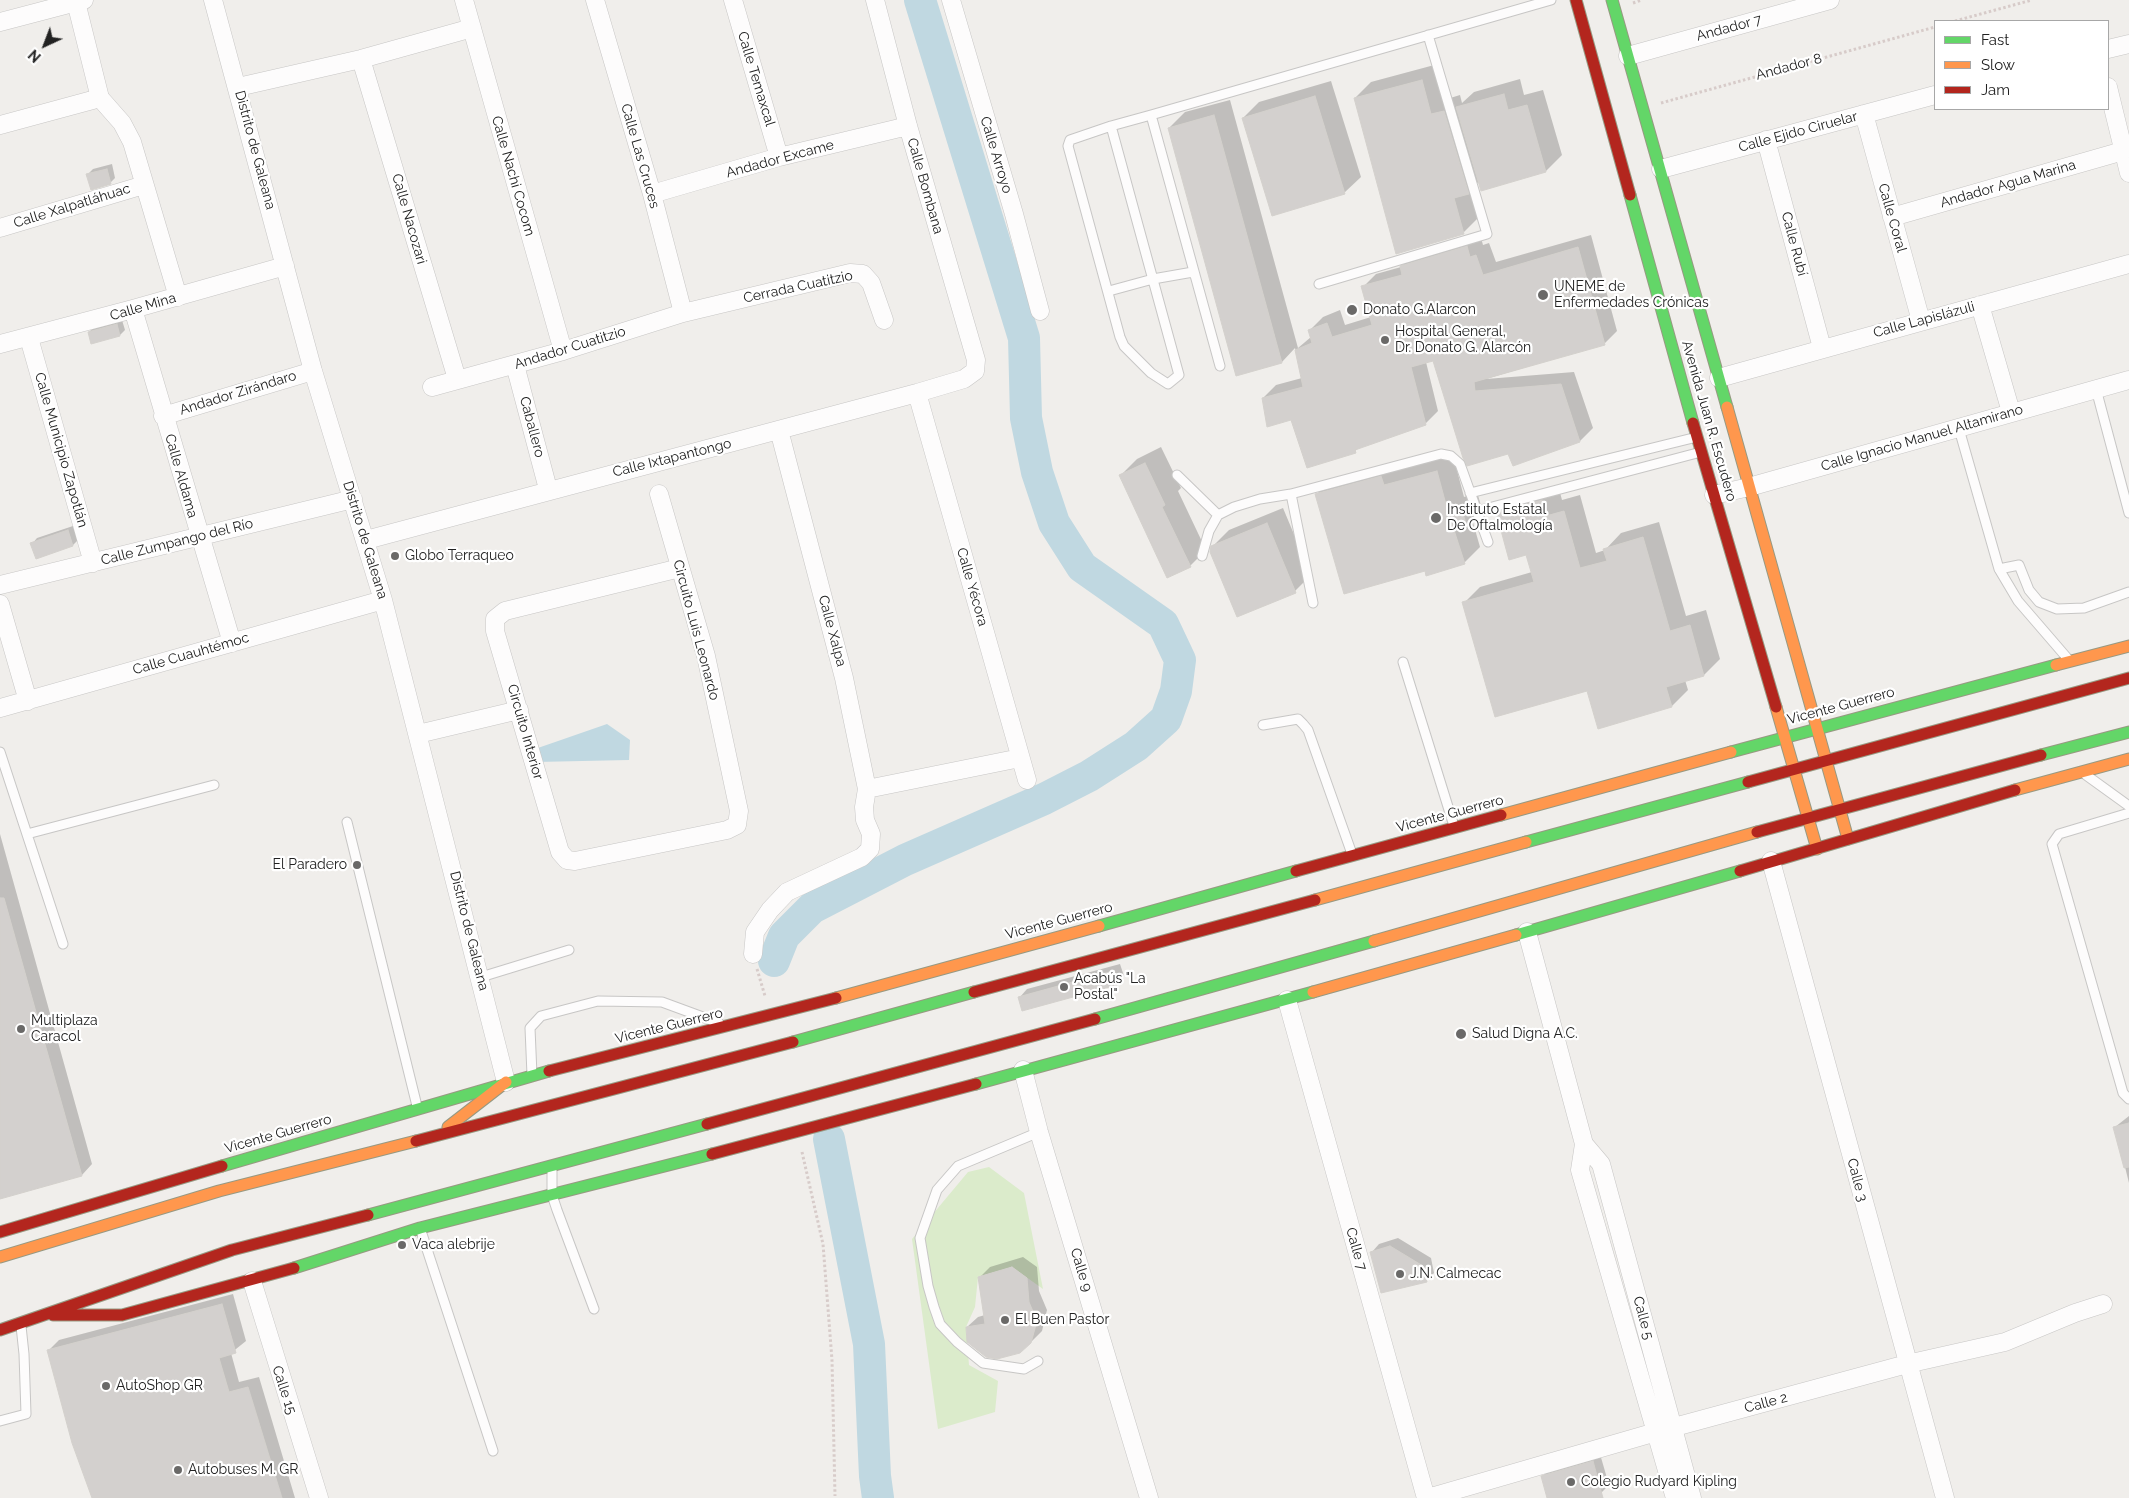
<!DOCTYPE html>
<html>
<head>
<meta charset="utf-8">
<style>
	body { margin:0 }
	#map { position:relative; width:2129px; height:1498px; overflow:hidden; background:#f0eeeb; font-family:Raleway,sans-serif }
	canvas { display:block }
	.legend { position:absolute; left:1934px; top:20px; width:175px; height:90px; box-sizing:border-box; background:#fff; border:1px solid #a7a7a7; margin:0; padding:6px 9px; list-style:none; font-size:15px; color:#222 }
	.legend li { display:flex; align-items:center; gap:10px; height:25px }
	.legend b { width:25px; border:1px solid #a7a7a7 }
	.north { position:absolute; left:20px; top:20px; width:50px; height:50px; -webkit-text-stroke:4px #fff; paint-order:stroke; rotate:223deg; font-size:14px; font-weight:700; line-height:20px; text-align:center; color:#222 }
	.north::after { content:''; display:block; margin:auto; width:18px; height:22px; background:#222; clip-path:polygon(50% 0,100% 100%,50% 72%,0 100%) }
</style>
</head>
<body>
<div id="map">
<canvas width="2129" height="1498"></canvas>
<ul class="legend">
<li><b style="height:6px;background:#63d668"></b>Fast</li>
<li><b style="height:6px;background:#ff974d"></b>Slow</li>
<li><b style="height:6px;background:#b3261e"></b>Jam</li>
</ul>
<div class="north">N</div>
</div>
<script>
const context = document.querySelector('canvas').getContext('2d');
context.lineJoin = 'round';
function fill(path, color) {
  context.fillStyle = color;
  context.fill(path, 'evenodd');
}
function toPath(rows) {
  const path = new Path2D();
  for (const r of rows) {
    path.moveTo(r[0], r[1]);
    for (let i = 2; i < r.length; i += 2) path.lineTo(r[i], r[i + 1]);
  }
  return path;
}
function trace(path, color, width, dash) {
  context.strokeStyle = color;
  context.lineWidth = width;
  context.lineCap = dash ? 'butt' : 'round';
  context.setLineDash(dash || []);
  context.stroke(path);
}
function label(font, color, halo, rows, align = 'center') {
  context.font = font + ' Raleway,sans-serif';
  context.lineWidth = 4.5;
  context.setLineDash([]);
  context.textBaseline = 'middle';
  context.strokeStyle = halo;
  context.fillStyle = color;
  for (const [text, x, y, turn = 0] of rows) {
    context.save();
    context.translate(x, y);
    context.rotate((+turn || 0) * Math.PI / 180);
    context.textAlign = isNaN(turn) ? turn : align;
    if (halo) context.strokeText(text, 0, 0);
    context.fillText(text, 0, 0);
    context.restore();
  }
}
fill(toPath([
	[989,1167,1024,1193,1043,1289,1012,1267,978,1277,975,1307,966,1327,969,1365,998,1381,995,1412,938,1429,912,1239,968,1172]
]), '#dbebcb');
fill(toPath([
	[607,724,630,740,629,760,536,762,535,749]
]), '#c0d8e1');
fill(toPath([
	[1438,64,1447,99,1460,95,1462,103,1474,92,1520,79,1524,95,1543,90,1562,155,1546,171,1479,181,1472,189,1479,217,1463,233,1355,98,1371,82],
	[1331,81,1361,177,1344,193,1243,118,1259,102],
	[1230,100,1298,348,1311,337,1310,330,1323,317,1340,310,1345,325,1371,317,1363,287,1376,274,1401,267,1414,254,1480,234,1483,245,1489,243,1496,262,1591,235,1617,331,1604,344,1486,379,1574,372,1593,428,1580,441,1509,453,1434,360,1426,362,1438,411,1425,424,1360,447,1355,451,1292,419,1263,398,1276,385,1302,378,1295,348,1282,362,1169,128,1185,112],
	[112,164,115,178,110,183,88,174,93,169],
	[122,320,125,330,120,335,89,332,94,327],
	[1161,447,1181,488,1178,491,1206,550,1190,566,1121,475,1137,459],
	[1453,455,1464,497,1477,492,1482,509,1472,519,1480,547,1464,563,1426,570,1317,494,1333,478,1397,461,1400,469],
	[1558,485,1562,500,1580,495,1596,553,1605,550,1621,533,1659,522,1686,616,1706,610,1720,659,1704,675,1685,680,1688,690,1672,706,1587,689,1464,603,1480,587,1532,572,1527,554,1498,513,1514,497],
	[1283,508,1311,575,1295,591,1212,547,1229,530],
	[73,526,78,540,73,545,37,557,32,544,37,538],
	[0,834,92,1164,82,1175,0,1197],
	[1120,964,1124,976,1116,984,1020,997,1027,989],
	[2129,1116,2129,1183,2115,1127],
	[1398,1238,1431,1258,1434,1273,1426,1281,1372,1252,1379,1244],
	[1023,1257,1037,1267,1039,1291,1047,1310,1042,1331,1031,1342,967,1327,978,1317,985,1315,979,1278,990,1267],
	[233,1294,246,1341,231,1353,239,1382,259,1377,295,1498,93,1498,48,1351,59,1340],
	[1600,1454,1609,1485,1601,1493,1584,1498,1548,1498,1542,1477,1550,1469]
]), '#0003');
trace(toPath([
	[774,961,784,936,812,908,905,860,1044,799,1089,776,1136,746,1166,719,1176,691,1180,660,1163,624,1082,567,1054,523,1037,472,1026,418,1024,338,920,0],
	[829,1139,869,1344,875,1476,878,1498]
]), '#c0d8e1', 32);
const building = toPath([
	[1422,80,1431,114,1444,111,1469,194,1454,198,1464,234,1396,254,1354,98,1422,80],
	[1504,94,1508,110,1527,105,1546,172,1481,191,1456,107,1504,94],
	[1315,96,1345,194,1272,216,1242,118,1315,96],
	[1214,115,1282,363,1236,376,1168,128,1214,115],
	[107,169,111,184,91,190,86,174,107,169],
	[1467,246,1470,257,1476,255,1483,275,1578,247,1605,345,1474,382,1475,391,1561,384,1580,442,1513,466,1508,454,1467,466,1463,458,1433,361,1411,367,1426,425,1355,450,1356,453,1307,468,1291,420,1267,427,1262,398,1303,387,1295,350,1312,343,1308,330,1327,323,1332,337,1372,325,1361,286,1402,275,1400,266,1467,246],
	[117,324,120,336,91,344,88,332,117,324],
	[1145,463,1165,505,1162,507,1191,567,1167,578,1119,475,1145,463],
	[1437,471,1448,512,1461,508,1467,526,1454,530,1465,564,1426,576,1425,571,1344,594,1315,494,1381,476,1384,485,1437,471],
	[1542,500,1546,516,1564,511,1580,568,1607,561,1603,549,1643,537,1670,631,1690,625,1704,676,1666,687,1672,707,1598,729,1587,691,1495,717,1462,602,1534,582,1526,555,1509,560,1496,512,1542,500],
	[1267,523,1296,593,1237,617,1210,552,1211,546,1267,523],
	[68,530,73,546,36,559,30,543,68,530],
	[0,898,4,898,82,1176,0,1199,0,898],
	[1113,971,1117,985,1022,1011,1018,997,1113,971],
	[2129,1123,2129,1167,2124,1168,2113,1127,2129,1123],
	[1390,1246,1423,1266,1427,1282,1381,1293,1370,1252,1390,1246],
	[1012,1267,1027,1278,1029,1302,1037,1321,1031,1343,1020,1353,997,1359,986,1357,967,1342,966,1327,985,1324,978,1277,1012,1267],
	[222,1304,236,1353,219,1358,229,1392,248,1387,282,1498,92,1498,72,1443,47,1350,222,1304],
	[1593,1461,1603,1498,1547,1498,1541,1476,1593,1461]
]);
fill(building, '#d3d0ce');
trace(building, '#d3d0cc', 1);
const lane = toPath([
	[1151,115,1220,366],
	[1111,126,1179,375,1168,384,1151,373,1124,346,1120,337,1068,146,1070,140,1111,126,1151,115,1551,0],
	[1319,284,1487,234,1428,35],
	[1109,291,1153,279,1193,272],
	[2096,389,2129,513],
	[1959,429,1999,569,2018,601,2068,659],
	[1177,475,1218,515],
	[1470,493,1697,437],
	[1291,494,1313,603],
	[1477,511,1701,452],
	[1202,556,1209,531,1218,515,1234,507,1260,499,1291,494,1441,454,1451,456,1460,464,1488,542],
	[1999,569,2019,565,2029,590,2039,602,2057,609,2084,608,2129,592],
	[1403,662,1454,826],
	[1263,725,1298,719,1303,724,1308,730,1352,854],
	[0,752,63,944],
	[2086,775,2129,806],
	[2129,813,2059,834,2052,844,2123,1093,2129,1099],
	[347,822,417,1106],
	[27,834,214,785],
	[481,977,569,950],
	[532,1075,530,1028,541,1016,598,1001,662,1002,719,1023],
	[552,1170,552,1195,557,1210,594,1309],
	[421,1231,493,1451],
	[1038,1361,1024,1369,983,1363,957,1342,940,1324,934,1307,928,1286,920,1238,937,1190,958,1166,1039,1132],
	[0,1421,26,1414,24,1354,21,1326]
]);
const street = toPath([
	[213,0,313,371,383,600,506,1082],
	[464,0,563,351],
	[595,0,652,194,683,313],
	[733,0,779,157],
	[951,0,1014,214,1040,311],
	[76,2,100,98,122,123,132,142,178,297],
	[0,22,84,0],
	[2108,49,2129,44],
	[1628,56,1830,0],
	[361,59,457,379],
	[238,87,361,59,472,28],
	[2108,87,2129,173],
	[1864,114,1921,321],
	[0,125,100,98],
	[1766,140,1822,348],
	[1661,169,1935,95],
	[652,194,779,157,908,126],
	[1892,217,2123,151],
	[0,228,144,185],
	[1980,305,2011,412],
	[133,309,232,643],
	[29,338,93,563],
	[0,344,133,309,285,266],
	[515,365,548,489],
	[1719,378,2129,264],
	[432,387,563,351,683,313,850,273,863,274,871,283,884,320],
	[917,393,1027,780],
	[163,416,313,371],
	[659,494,706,656,739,811,737,825,727,830,575,861,567,860,560,852,495,631,495,619,505,611,680,568],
	[1714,495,1749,487,2129,380],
	[366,540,917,393,964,379,975,371,976,360,908,126,875,0],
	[0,585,353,499],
	[0,604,28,701],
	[0,708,383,600],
	[418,734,519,710],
	[867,789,1020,758],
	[1771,861,1945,1498],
	[1527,932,1584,1144,1580,1170,1675,1498],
	[753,954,755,932,770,910,787,892,862,857,870,849,871,834,865,820,864,807,867,789,844,678,779,430],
	[1287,1000,1426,1498],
	[1023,1070,1039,1132,1149,1498],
	[1584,1144,1601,1164,1692,1498],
	[252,1281,319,1498],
	[1428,1498,1656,1432,1907,1364,2005,1342,2075,1313,2103,1304]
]);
const fast = toPath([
	[1612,0,1727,407],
	[1630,195,1693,423],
	[1731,752,2056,665],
	[2041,755,2129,732],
	[1526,842,1748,782],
	[1099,926,1296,871],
	[1516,935,1740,871],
	[1095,1019,1374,941],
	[793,1042,974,992],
	[976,1084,1313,992],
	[222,1166,549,1071],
	[368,1215,707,1124],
	[294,1268,420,1228,712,1154]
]);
const slow = toPath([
	[1727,407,1848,839],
	[2056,665,2129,646],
	[1776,707,1817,849],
	[2015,790,2129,759],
	[1501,815,1731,752],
	[1315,900,1526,842],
	[1374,941,1757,832],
	[1313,992,1516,935],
	[836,998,1099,926],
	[448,1127,506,1082],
	[0,1257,219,1191,416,1141]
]);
const jam = toPath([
	[1576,0,1630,195],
	[1693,423,1776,707],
	[1748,782,2129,678],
	[1757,832,2041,755],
	[1296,871,1501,815],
	[1740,871,2015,790],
	[974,992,1315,900],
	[549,1071,836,998],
	[707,1124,1095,1019],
	[416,1141,793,1042],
	[712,1154,976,1084],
	[0,1232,222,1166],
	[53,1315,122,1315,294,1268],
	[0,1330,232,1250,368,1215]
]);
trace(lane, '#c7c6c5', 11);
trace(street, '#c7c6c5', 19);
trace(fast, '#979982', 13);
trace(slow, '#979982', 13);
trace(jam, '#979982', 13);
trace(toPath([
	[1633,3,1642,0],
	[1955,21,2032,0],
	[1661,103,1935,27],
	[757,969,765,996],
	[802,1152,823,1244,832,1360,835,1496]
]), '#d7cbc9', 3, [2.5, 2.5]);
trace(lane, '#fdfcfc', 9);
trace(street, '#fdfcfc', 18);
trace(fast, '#63d668', 11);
trace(slow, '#ff974d', 11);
trace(jam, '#b3261e', 11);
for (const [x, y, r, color] of [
	[1543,295,6,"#6a6968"],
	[1352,310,6,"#6a6968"],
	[1385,340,5,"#6a6968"],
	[1436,518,6,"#6a6968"],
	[395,556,5,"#6a6968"],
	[357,865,5,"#6a6968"],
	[1064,987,5,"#6a6968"],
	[21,1029,5,"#6a6968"],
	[1461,1034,6,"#6a6968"],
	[402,1245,5,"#6a6968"],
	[1400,1274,5,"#6a6968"],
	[1005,1320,5,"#6a6968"],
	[106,1386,5,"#6a6968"],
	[178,1470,5,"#6a6968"],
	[1571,1482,5,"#6a6968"]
]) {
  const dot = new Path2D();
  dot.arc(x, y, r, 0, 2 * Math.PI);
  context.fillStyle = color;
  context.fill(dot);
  trace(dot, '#fff', 2);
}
label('14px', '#222', '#fff', [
	["Andador 7",1729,28,-15],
	["Andador 8",1789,67,-15],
	["Calle Temaxcal",756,79,73],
	["Calle Ejido Ciruelar",1798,132,-15],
	["Distrito de Galeana",255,150,75],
	["Calle Arroyo",996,155,73],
	["Calle Las Cruces",640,156,74],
	["Andador Excame",780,159,-15],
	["Calle Nachi Cocom",513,176,74],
	["Andador Agua Marina",2008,184,-16],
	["Calle Bombana",925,186,74],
	["Calle Xalpatláhuac",72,206,-17],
	["Calle Coral",1892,218,74],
	["Calle Nacozari",409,219,74],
	["Calle Rubí",1794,244,75],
	["Cerrada Cuatitzio",798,287,-12],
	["Calle Mina",143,307,-16],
	["Calle Lapislázuli",1924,320,-15],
	["Andador Cuatitzio",570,348,-17],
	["Andador Zirándaro",238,393,-17],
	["Avenida Juan R. Escudero",1709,421,74],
	["Caballero",532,427,75],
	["Calle Ignacio Manuel Altamirano",1922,438,-16],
	["Calle Municipio Zapotlán",61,450,74],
	["Calle Ixtapantongo",672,458,-14],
	["Calle Aldama",181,476,74],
	["Distrito de Galeana",365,540,73],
	["Calle Zumpango del Río",177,542,-14],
	["Calle Yécora",972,587,74],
	["Circuito Luis Leonardo",696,630,75],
	["Calle Xalpa",832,631,75],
	["Calle Cuauhtémoc",191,654,-16],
	["Vicente Guerrero",1841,706,-15],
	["Circuito Interior",525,732,74],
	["Vicente Guerrero",1450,814,-15],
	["Vicente Guerrero",1059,921,-15],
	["Distrito de Galeana",469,931,76],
	["Vicente Guerrero",669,1026,-14],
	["Vicente Guerrero",278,1134,-16],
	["Calle 3",1857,1180,75],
	["Calle 7",1356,1249,74],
	["Calle 9",1081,1270,73],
	["Calle 5",1643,1318,75],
	["Calle 15",284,1390,72],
	["Calle 2",1766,1403,-15]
]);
label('14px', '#222', '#fff', [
	["UNEME de",1554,287],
	["Enfermedades Crónicas",1554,303],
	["Donato G.Alarcon",1363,310],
	["Hospital General,",1395,332],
	["Dr. Donato G. Alarcón",1395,348],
	["Instituto Estatal",1447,510],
	["De Oftalmología",1447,526],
	["Globo Terraqueo",405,556],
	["El Paradero",347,865,"right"],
	["Acabús \"La",1074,979],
	["Postal\"",1074,995],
	["Multiplaza",31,1021],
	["Caracol",31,1037],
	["Salud Digna A.C.",1472,1034],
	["Vaca alebrije",412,1245],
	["J.N. Calmecac",1410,1274],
	["El Buen Pastor",1015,1320],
	["AutoShop GR",116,1386],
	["Autobuses M. GR",188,1470],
	["Colegio Rudyard Kipling",1581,1482]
], 'left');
</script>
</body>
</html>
